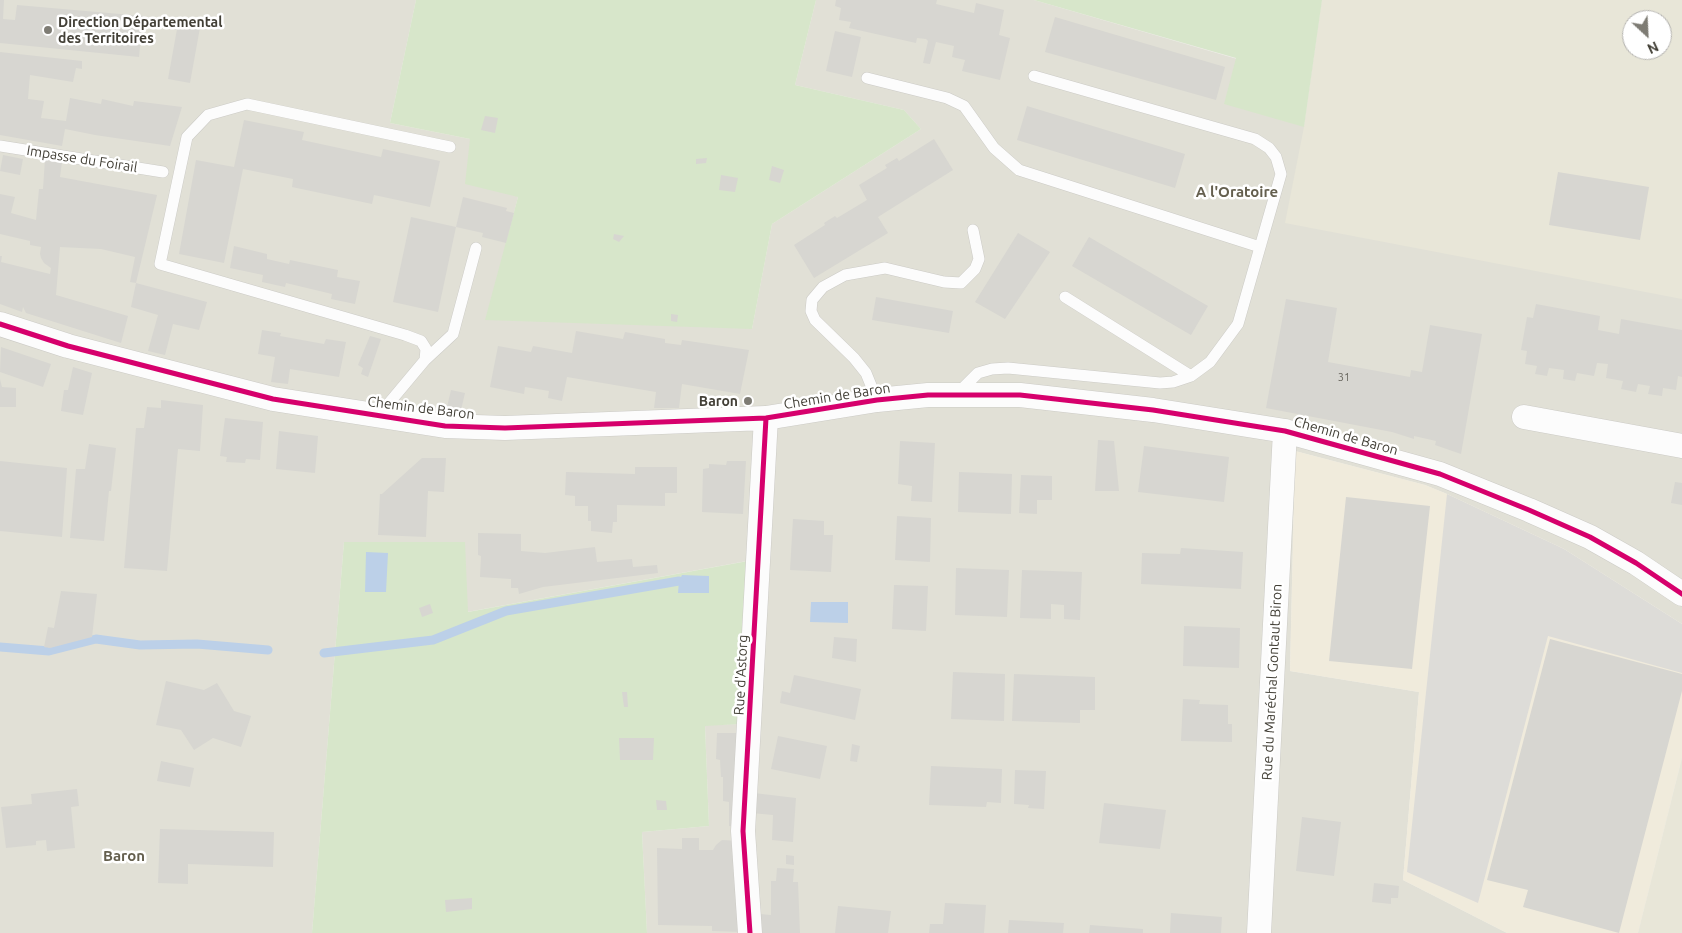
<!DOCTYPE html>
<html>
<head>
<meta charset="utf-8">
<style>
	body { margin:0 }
	#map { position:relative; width:1682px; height:933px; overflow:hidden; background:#eeede8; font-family:Ubuntu,sans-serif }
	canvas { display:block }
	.north { position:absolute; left:1622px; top:10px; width:50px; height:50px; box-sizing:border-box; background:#fff; border:1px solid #b3b2af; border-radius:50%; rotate:155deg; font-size:14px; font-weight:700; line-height:20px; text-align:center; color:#423f36 }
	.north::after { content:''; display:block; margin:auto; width:18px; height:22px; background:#7e7c74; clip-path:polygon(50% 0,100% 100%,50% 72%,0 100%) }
</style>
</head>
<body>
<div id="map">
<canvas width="1682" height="933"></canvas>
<div class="north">N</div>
</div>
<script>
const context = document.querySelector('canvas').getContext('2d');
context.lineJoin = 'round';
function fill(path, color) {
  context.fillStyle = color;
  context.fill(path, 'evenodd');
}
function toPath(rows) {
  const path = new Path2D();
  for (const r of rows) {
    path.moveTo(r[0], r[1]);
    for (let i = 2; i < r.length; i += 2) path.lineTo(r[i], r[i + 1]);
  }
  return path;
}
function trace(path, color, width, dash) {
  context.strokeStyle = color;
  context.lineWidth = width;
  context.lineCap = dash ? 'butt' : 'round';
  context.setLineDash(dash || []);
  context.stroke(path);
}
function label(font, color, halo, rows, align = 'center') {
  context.font = font + ' Ubuntu,sans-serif';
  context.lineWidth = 5;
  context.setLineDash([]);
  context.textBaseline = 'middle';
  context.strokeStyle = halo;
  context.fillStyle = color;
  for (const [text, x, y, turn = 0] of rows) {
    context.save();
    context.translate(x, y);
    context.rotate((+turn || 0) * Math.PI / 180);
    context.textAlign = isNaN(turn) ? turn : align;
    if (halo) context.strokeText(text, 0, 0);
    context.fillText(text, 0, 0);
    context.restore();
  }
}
fill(toPath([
	[0,0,416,0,390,123,470,139,518,197,506,243,752,329,772,224,921,129,904,110,795,85,816,0,1034,0,1237,59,1304,127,1322,0,1682,0,1682,624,1564,549,1447,494,1425,485,1295,451,1290,671,1419,692,1403,880,1507,933,647,933,642,832,709,826,705,725,739,724,747,561,467,612,344,542,312,933,0,933],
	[1632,20,1662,20,1662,50,1632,50]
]), '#e1e0d6');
fill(toPath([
	[1295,451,1425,485,1447,494,1564,549,1682,624,1682,758,1638,933,1507,933,1403,880,1419,692,1290,671]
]), '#f0ebdc');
fill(toPath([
	[1322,0,1682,0,1682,299,1285,223,1304,127],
	[1632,20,1662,20,1662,50,1632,50],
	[1682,758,1682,933,1638,933]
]), '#e8e6d8');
fill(toPath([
	[416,0,816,0,795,85,904,110,921,129,772,224,752,329,485,320,518,197,465,184,470,139,390,123],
	[1034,0,1322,0,1304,127,1224,104,1236,58],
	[344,542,465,542,468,612,748,561,740,724,705,726,709,826,642,832,647,933,312,933]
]), '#d7e6ca');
fill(toPath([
	[1447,494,1564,549,1682,624,1682,673,1548,636,1478,903,1407,872]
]), '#dddcd8');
fill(toPath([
	[366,552,388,553,386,592,365,592],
	[682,575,709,576,709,593,678,593,679,581],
	[811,602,848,602,848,623,810,622]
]), '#bcd0e8');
trace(toPath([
	[0,647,49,651,96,639,140,645,197,644,268,650],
	[324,653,433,640,506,611,679,581]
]), '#bcd0e8', 9);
fill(toPath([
	[0,0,4,0,3,19,15,20,17,5,143,16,139,57,0,43],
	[836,0,937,0,936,4,974,13,976,3,1004,10,999,35,1010,38,1000,80,962,71,965,60,952,57,954,46,936,42,930,64,923,63,928,41,926,39,917,38,916,43,849,28,851,22,839,20,841,8,835,6],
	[1055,17,1225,67,1216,100,1045,52],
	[179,18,201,22,190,83,168,79],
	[835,31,861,37,852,77,826,71],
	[0,52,82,61,82,69,76,68,73,82,30,75,28,99,44,101,41,118,66,121,70,98,101,104,102,99,133,106,134,101,182,107,170,146,95,135,65,129,62,146,0,135],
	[1027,106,1185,154,1175,188,1017,140],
	[485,116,498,118,495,133,481,130],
	[244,120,304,132,302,140,381,157,383,149,440,161,430,207,374,195,372,204,292,187,293,179,243,169,224,263,179,254,196,160,234,167],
	[934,139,953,170,878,217,888,233,814,278,794,245,825,225,824,223,835,216,837,218,867,200,859,185,887,168,885,165,897,158,899,161],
	[3,155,23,159,20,175,0,171],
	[707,158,706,163,696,164,696,159],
	[45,159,62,162,60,177,157,195,136,283,130,282,135,257,101,249,60,247,56,295,128,316,121,343,26,313,23,307,22,312,0,304,0,256,2,256,1,262,50,274,51,268,44,263,41,258,40,254,41,247,30,245,30,241,0,234,0,194,15,197,11,213,36,220,39,189,43,189],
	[772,166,784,170,780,183,769,180],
	[1558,172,1649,187,1640,240,1549,225],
	[721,175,738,178,735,192,719,190],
	[463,197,507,208,506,211,514,213,506,243,482,237,483,233,456,227],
	[411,217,456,227,438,312,393,302],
	[1018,233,1050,252,1005,319,975,302],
	[614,234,624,236,619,242,613,239],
	[1089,237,1208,306,1191,335,1072,266],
	[234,246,267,254,267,259,289,264,290,260,338,270,337,277,360,281,355,304,331,299,332,294,286,283,285,287,262,282,263,275,230,268],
	[136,283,207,302,199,330,173,324,165,355,148,351,158,315,131,307],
	[876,297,953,311,949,333,872,320],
	[1286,299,1337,308,1328,362,1410,377,1411,370,1422,372,1430,325,1482,334,1461,454,1435,445,1436,441,1414,436,1414,439,1392,432,1266,408],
	[1536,304,1600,316,1598,330,1619,334,1621,319,1682,330,1682,377,1678,376,1676,390,1663,388,1662,396,1648,394,1650,386,1638,384,1636,392,1621,389,1623,381,1606,378,1608,364,1597,363,1594,376,1577,373,1575,381,1563,379,1564,370,1549,368,1547,376,1535,374,1537,366,1525,364,1527,351,1521,350,1527,317,1533,318],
	[671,314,678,315,677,322,671,321],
	[262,330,281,333,280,336,324,344,326,339,346,342,339,377,290,369,288,384,271,382,275,357,258,354],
	[576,331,623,339,625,332,665,339,665,343,681,345,682,340,749,350,740,394,682,384,679,408,654,408,656,392,567,377,562,401,548,398,549,391,525,387,524,394,490,387,498,346,531,352,533,346,572,353],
	[370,336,381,339,368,377,361,374,363,368,358,365],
	[1,347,51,364,43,387,0,372],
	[73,367,92,373,83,415,61,411,64,390,68,390],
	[0,379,2,387,16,388,16,407,0,407],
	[451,390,465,393,461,410,447,407],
	[161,400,203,405,200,451,178,449,167,571,124,568,136,428,144,428,147,407,161,408],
	[225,418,263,422,260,460,246,459,245,463,226,462,227,457,220,456],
	[279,431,318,436,315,473,276,469],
	[1098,440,1114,441,1119,491,1095,491],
	[900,441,935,443,932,502,911,501,912,486,898,484],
	[89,444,116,448,111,491,109,491,104,541,70,538,76,469,85,469],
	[1144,446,1229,457,1224,502,1138,492],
	[422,458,446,458,444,492,428,491,426,537,378,535,380,494,382,494],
	[0,461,67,468,62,537,0,531],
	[727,461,746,461,743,514,702,512,703,469,709,468,709,464,726,465],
	[635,467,677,467,677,493,665,493,665,506,617,505,617,522,613,522,612,533,591,531,591,521,588,521,588,506,575,506,575,496,565,495,566,472,635,474],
	[959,472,1012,474,1011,514,958,512],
	[1021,475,1052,476,1052,500,1037,500,1037,514,1019,513],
	[1675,482,1682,483,1682,505,1671,503],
	[1346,497,1430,506,1412,669,1329,661],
	[897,516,931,518,930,562,895,560],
	[793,519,824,521,824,535,833,535,831,572,790,570],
	[478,533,521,534,521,551,545,553,595,547,597,562,632,559,633,567,657,565,658,573,543,587,519,594,518,588,511,588,511,579,480,577,481,556,478,555],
	[1181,548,1243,552,1241,589,1141,584,1142,553,1180,554],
	[956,568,1009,570,1007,617,955,615],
	[1022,570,1082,572,1080,620,1064,619,1064,605,1051,604,1051,619,1020,618],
	[894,585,928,586,926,631,892,629],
	[61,591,97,594,92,637,50,648,44,647,48,627,54,628],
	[430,604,433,613,422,617,419,608],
	[1184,626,1240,628,1239,668,1183,666],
	[834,637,857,639,856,662,832,658],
	[1550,639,1682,674,1682,691,1619,933,1523,907,1528,890,1487,880],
	[953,672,1005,674,1004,721,951,719],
	[1014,674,1095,677,1095,710,1080,710,1080,723,1012,721],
	[794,675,861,689,855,720,780,703,782,691,790,693],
	[166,681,204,690,217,683,234,711,251,716,241,747,213,738,194,750,181,730,156,725],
	[622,692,627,692,628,707,624,707],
	[1183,699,1200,700,1199,704,1228,705,1228,724,1232,724,1232,742,1181,741],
	[717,733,741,733,738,827,729,826,729,802,723,801,723,777,721,777,720,760,716,759],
	[778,736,827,746,820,779,771,769],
	[619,738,654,738,653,760,620,760],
	[852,744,860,746,857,762,850,761],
	[161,761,194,768,190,787,157,781],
	[931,766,1002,769,1001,803,987,802,986,807,929,805],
	[1015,770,1046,771,1044,809,1028,808,1029,805,1014,804],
	[77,789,79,806,71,807,75,848,47,851,46,840,36,841,36,845,6,848,1,807,32,804,31,794],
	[754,793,796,798,793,842,772,840,773,815,752,813],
	[656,800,666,801,667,810,657,810],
	[1104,803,1166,810,1160,849,1099,843],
	[1302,817,1341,822,1334,876,1296,871],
	[160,829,274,832,273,867,188,864,188,884,158,883],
	[682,838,699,838,699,850,713,850,716,845,722,840,739,841,744,932,712,931,712,926,658,925,657,848,682,849],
	[786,855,794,856,794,865,786,864],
	[777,868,794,869,793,882,798,882,800,933,762,933,760,914,771,915,771,881,776,881],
	[1374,883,1399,886,1398,898,1391,898,1391,904,1372,902],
	[472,898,472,909,446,912,445,900],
	[945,903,986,905,984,933,929,933,930,924,943,924],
	[838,906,891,911,888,933,835,933],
	[1171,913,1222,917,1221,933,1170,933],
	[1009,920,1064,923,1063,933,1008,933],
	[1090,925,1143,929,1143,933,1089,933]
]), '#d7d6d1');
const lane = toPath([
	[867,78,947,98,964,106,994,148,1019,170,1260,247],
	[0,146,163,172],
	[1065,297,1191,376],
	[425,360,426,349,421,341,405,335,160,264,187,137,208,115,247,104,450,147],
	[958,393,978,373,992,369,1008,368,1160,383,1173,382,1191,376,1210,362,1238,324,1281,174,1276,157,1269,148,1255,139,1034,76],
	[877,400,866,373,854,358,815,320,811,311,812,300,823,287,845,275,885,268,944,282,961,283,975,269,979,259,973,230],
	[379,415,425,360,453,334,476,248]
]);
const street = toPath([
	[0,324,68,346,273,399,445,426,505,428,766,418,877,400,928,395,1020,395,1153,410,1285,431,1440,474,1529,510,1590,537,1636,563,1682,594],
	[1524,417,1682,446],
	[750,933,743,831,766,418],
	[1259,933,1285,431]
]);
trace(lane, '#cccbc6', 12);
trace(street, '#cccbc6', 25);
trace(lane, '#fcfcfc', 11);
trace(street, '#fcfcfc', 24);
trace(toPath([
	[0,324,68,346,273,399,445,426,505,428,766,418,877,400,928,395,1020,395,1153,410,1285,431,1440,474,1529,510,1590,537,1636,563,1682,594],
	[750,933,743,831,766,418]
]), '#d6006c', 5);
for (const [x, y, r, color] of [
	[48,30,5,"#7e7c74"],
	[748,401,5,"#7e7c74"]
]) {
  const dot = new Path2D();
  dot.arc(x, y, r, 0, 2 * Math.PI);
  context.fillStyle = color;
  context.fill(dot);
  trace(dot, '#fff', 2);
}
label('11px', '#68665e', null, [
	["31",1344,377]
]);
label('bold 14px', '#423f36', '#fff', [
	["Direction Départemental",58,22],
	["des Territoires",58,38],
	["Baron",738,401,"right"]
], 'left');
label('14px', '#423f36', '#fff', [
	["Impasse du Foirail",82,159,9],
	["Chemin de Baron",837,396,-9],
	["Chemin de Baron",421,408,7],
	["Chemin de Baron",1346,436,16],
	["Rue d'Astorg",741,675,-87],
	["Rue du Maréchal Gontaut Biron",1272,682,-87]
]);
label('bold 15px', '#645f4e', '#fff', [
	["A l'Oratoire",1237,192],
	["Baron",124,856]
]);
</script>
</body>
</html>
